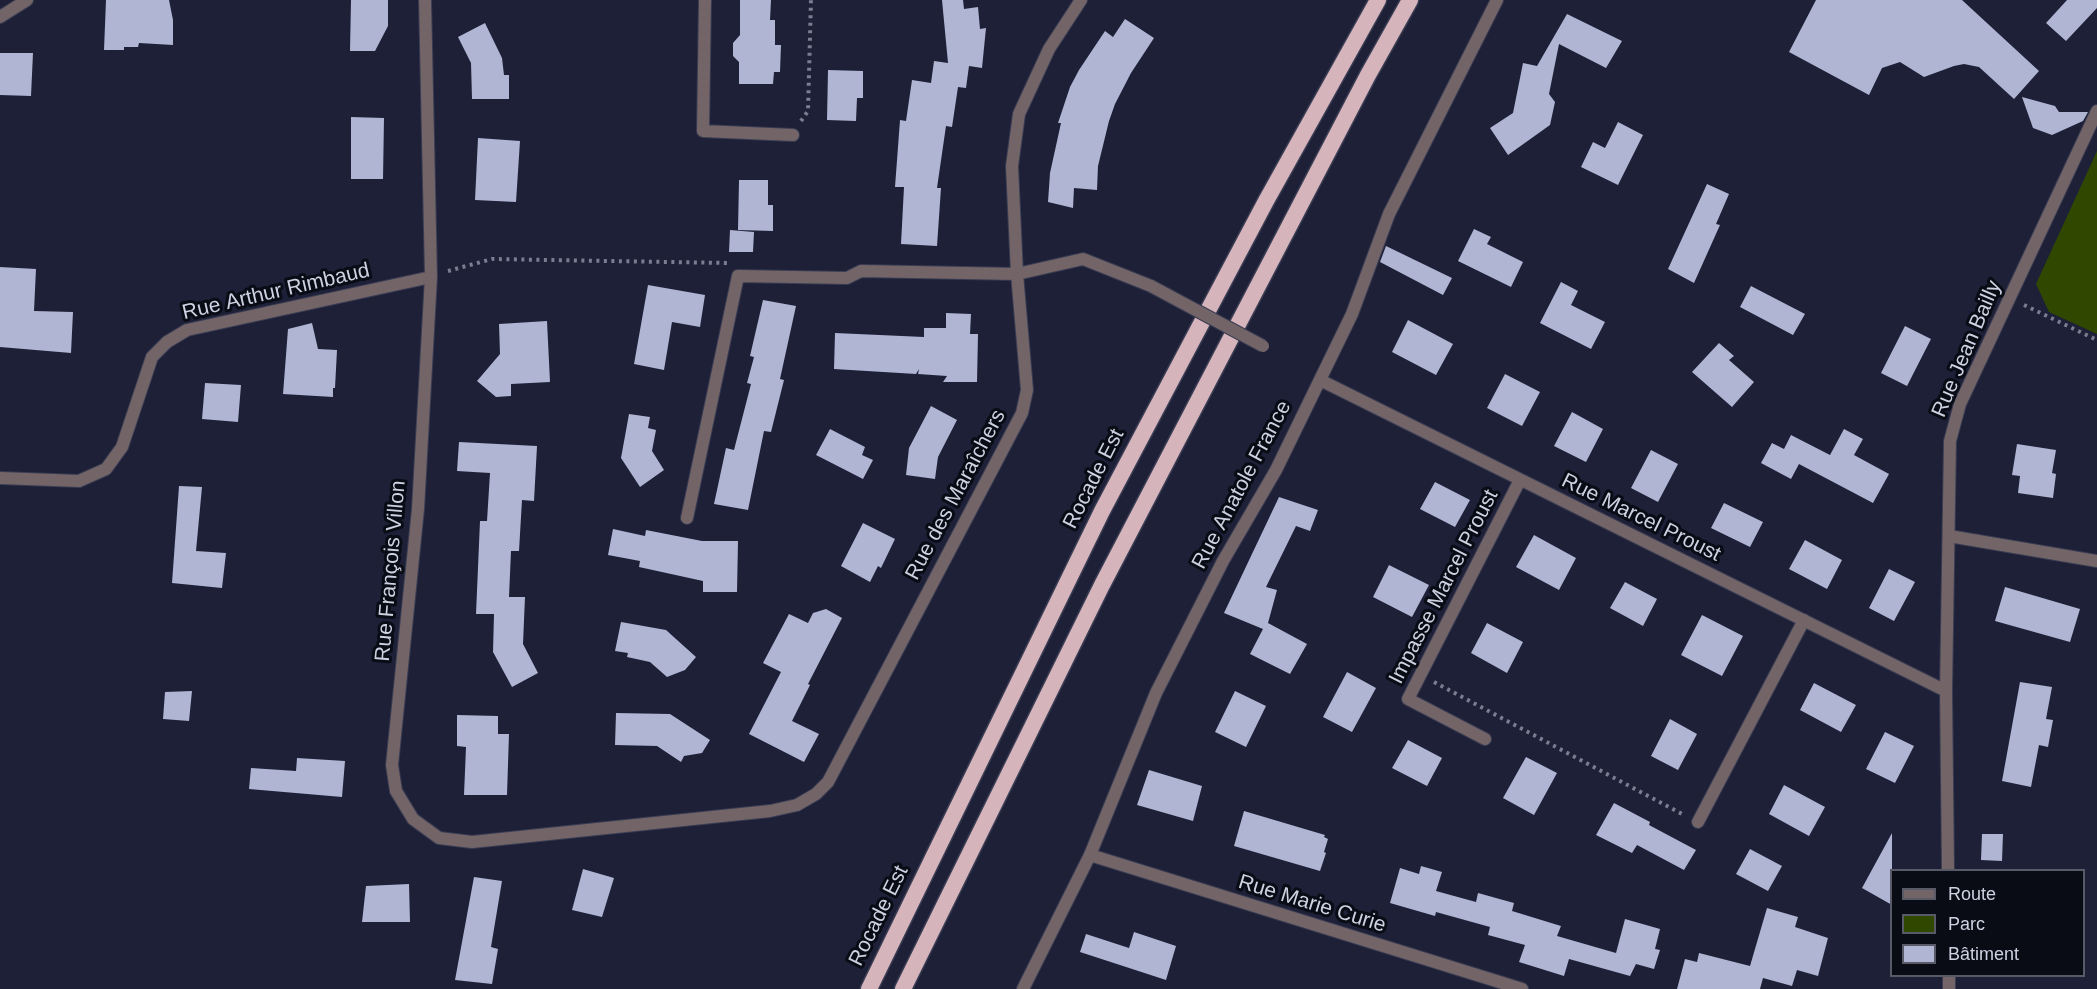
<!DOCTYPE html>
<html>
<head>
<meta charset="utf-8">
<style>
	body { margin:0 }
	#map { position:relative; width:2097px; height:989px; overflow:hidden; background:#1d2037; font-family:Helvetica,sans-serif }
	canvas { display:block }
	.legend { position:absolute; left:1890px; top:869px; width:195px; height:108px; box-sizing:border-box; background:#090b15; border:2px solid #585a67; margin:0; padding:8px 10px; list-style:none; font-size:18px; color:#ced1e1 }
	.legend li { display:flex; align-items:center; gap:12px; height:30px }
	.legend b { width:30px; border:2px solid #585a67 }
</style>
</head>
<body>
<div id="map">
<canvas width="2097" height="989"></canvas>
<ul class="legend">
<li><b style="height:8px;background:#736468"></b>Route</li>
<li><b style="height:16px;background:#304700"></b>Parc</li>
<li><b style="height:16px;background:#afb5d3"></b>Bâtiment</li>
</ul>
</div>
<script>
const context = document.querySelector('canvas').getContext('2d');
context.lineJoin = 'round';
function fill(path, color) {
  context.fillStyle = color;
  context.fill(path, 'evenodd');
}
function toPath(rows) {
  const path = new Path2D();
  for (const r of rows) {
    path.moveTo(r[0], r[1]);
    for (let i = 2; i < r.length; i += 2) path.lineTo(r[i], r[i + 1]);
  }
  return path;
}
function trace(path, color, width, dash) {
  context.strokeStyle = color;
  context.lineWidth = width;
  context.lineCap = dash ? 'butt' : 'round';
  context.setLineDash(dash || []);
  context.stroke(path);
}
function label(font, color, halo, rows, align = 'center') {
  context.font = font + ' Helvetica,sans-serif';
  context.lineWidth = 6;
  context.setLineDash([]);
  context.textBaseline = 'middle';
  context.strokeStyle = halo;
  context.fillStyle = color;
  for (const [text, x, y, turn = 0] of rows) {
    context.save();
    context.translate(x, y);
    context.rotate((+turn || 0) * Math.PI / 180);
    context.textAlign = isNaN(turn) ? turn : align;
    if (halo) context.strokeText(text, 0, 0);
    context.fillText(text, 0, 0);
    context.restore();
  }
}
fill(toPath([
	[2097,151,2097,334,2049,312,2036,284]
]), '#304700');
fill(toPath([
	[106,0,169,0,173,20,173,45,139,43,138,47,124,47,124,50,104,50],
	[351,0,388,0,388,26,375,51,350,51],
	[740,0,771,0,770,20,775,20,775,45,781,45,780,72,774,72,773,84,739,84,739,62,733,56,733,43,740,35],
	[942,0,963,0,964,9,978,7,980,29,986,28,982,68,969,66,966,88,958,87,952,127,946,126,937,188,941,188,937,246,901,244,904,187,895,187,900,120,906,121,912,80,931,83,934,61,948,63],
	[1816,0,1962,0,2039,71,2014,99,1979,67,1964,64,1954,66,1924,77,1900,62,1882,68,1869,95,1789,52],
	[2067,0,2097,0,2097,8,2066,41,2046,23],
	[1567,14,1622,41,1606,68,1559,44,1549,94,1555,102,1550,125,1508,155,1490,128,1513,113,1523,63,1537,66],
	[1125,19,1154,38,1131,73,1115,104,1109,121,1098,166,1097,190,1074,188,1073,208,1048,202,1050,173,1061,123,1058,123,1070,87,1079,70,1105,31,1113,37],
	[485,23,502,58,504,75,509,75,509,99,472,99,471,63,458,37],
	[0,53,33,53,31,96,0,95],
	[828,70,863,71,863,98,857,98,856,121,827,120],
	[2022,97,2055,106,2059,112,2088,112,2083,121,2052,135,2033,128],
	[351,117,384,118,383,179,351,179],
	[1618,122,1643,135,1618,185,1581,167,1593,142,1605,148],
	[478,138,520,141,516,202,475,200],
	[739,180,768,180,768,205,773,205,773,231,738,230],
	[1707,184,1729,194,1716,224,1720,225,1694,283,1668,269],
	[1474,229,1491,237,1487,244,1523,262,1511,287,1458,261],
	[730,230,754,232,753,252,729,252],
	[1386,246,1452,278,1443,295,1380,262],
	[0,267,36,269,34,311,73,312,71,353,0,347],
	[1561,282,1578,291,1571,305,1605,322,1591,349,1540,323],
	[648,285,705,295,700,327,672,322,664,370,634,364],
	[1751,286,1805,314,1793,335,1740,307],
	[763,300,796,306,780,379,784,380,771,432,764,431,748,510,714,504,726,448,734,450,751,384,747,383,754,357,750,356],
	[946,313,971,314,970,334,978,334,977,382,943,382,947,376,918,374,919,369,916,374,834,369,835,333,924,337,924,328,946,328],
	[1408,320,1453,344,1436,375,1392,352],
	[547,321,550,382,511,384,511,396,496,397,477,381,500,354,499,324],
	[312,323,318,349,337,350,335,388,333,388,333,397,283,394,288,329],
	[1905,326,1931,339,1907,386,1881,373],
	[1719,343,1734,356,1729,360,1754,382,1732,407,1692,372],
	[1505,374,1540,392,1522,426,1487,408],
	[205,383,241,385,238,422,202,419],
	[931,406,957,420,938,457,935,479,906,475,909,448],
	[1572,412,1603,429,1586,462,1554,446],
	[629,414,650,417,648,428,656,430,652,451,664,470,640,487,621,458],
	[830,429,865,447,862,455,873,460,863,479,816,455],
	[1844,429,1863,439,1854,455,1889,474,1873,503,1799,464,1791,479,1761,463,1772,443,1784,449,1791,435,1830,455],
	[459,442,537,446,534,501,522,500,519,551,511,551,509,597,525,597,523,644,538,673,512,687,493,652,494,614,476,614,480,521,487,521,490,473,457,471],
	[2017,444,2056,450,2052,473,2056,474,2053,498,2018,493,2020,476,2012,475],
	[1651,450,1678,464,1658,502,1631,488],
	[1435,482,1470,500,1455,527,1420,509],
	[179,486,202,487,196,551,226,553,222,588,172,583],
	[1279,497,1318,510,1310,531,1296,526,1266,587,1277,590,1268,623,1307,644,1290,674,1250,654,1263,629,1224,613],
	[1724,503,1763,522,1750,547,1711,528],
	[863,523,895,539,881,568,878,566,870,582,841,566],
	[613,529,645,536,646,530,702,541,738,541,737,592,703,592,703,581,639,567,640,561,608,555],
	[1534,535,1576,558,1559,590,1516,567],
	[1805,540,1842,560,1827,589,1789,569],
	[1389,565,1429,585,1412,617,1373,597],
	[1889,569,1915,582,1894,621,1869,608],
	[1625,582,1657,599,1643,626,1610,608],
	[2005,587,2080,609,2070,642,1995,621],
	[826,609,842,618,808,684,810,685,792,721,819,734,804,762,749,734,781,672,763,663,789,614,808,623,813,613],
	[1702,615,1743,636,1722,676,1681,655],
	[621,622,666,630,696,657,685,670,667,677,650,662,627,657,628,653,615,651],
	[1487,623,1523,642,1507,673,1471,653],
	[1347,672,1376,688,1352,732,1323,717],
	[2020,682,2052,687,2046,719,2053,720,2048,747,2039,745,2031,787,2002,781],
	[1814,683,1856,705,1841,732,1800,710],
	[192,691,189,721,163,719,165,692],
	[1235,691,1266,706,1246,747,1215,732],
	[616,713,670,714,710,740,702,753,684,756,681,762,657,746,615,745],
	[457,715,498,716,498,734,509,734,507,795,464,795,466,747,457,746],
	[1670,719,1697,734,1678,770,1651,756],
	[1885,732,1914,746,1895,783,1866,769],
	[1408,740,1442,758,1427,786,1392,768],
	[1526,757,1557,773,1534,815,1503,798],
	[297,758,345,761,342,797,249,789,251,768,296,771],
	[1149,770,1202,786,1193,821,1137,805],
	[1784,785,1825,807,1809,836,1769,814],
	[1614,803,1650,822,1649,825,1696,850,1684,870,1637,845,1632,853,1596,835],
	[1244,811,1325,835,1324,837,1328,839,1324,852,1326,853,1320,871,1234,846],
	[1892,833,1892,905,1862,888],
	[1982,834,2003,834,2002,861,1981,860],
	[1750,849,1782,866,1768,891,1736,874],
	[1421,866,1442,872,1436,891,1476,902,1478,893,1514,903,1512,911,1561,926,1557,936,1616,953,1625,919,1660,929,1655,949,1660,950,1654,969,1636,964,1630,976,1569,959,1564,976,1519,962,1525,945,1488,935,1490,927,1436,912,1435,916,1390,903,1400,868,1419,874],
	[583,869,614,878,602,917,572,910],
	[474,877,502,881,491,947,498,949,492,984,455,980],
	[409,884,410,922,362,922,366,886],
	[1767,908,1798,917,1795,927,1828,938,1818,976,1797,970,1792,986,1763,978,1760,989,1677,989,1685,959,1697,962,1699,953,1750,966],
	[1134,932,1176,946,1166,980,1080,952,1086,934,1129,948]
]), '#afb5d3');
const pedestrian = toPath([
	[1017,274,1083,259,1151,286]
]);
const minor = toPath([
	[425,0,431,277,418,509,392,765,396,791,413,819,439,838,472,842,770,811,797,805,816,794,828,782,1022,413,1027,390,1017,274,1012,166,1019,114,1049,49,1081,0],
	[705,0,703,131,793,135],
	[0,17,27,0],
	[1320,380,1946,691],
	[0,478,79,481,106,469,122,447,152,357,167,342,187,330,431,277],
	[687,518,738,276,847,278,861,271,1017,274],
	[1949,536,2097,561],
	[1485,739,1408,699,1520,480],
	[1698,822,1804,620],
	[1090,855,1522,989],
	[1948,870,1946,691,1950,441,1960,404,2097,111],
	[1949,976,1949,989],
	[1023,989,1090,855,1156,693,1223,561,1276,470,1352,314,1389,214,1497,0]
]);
const trunk = toPath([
	[869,989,1102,511,1266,201,1378,0],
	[903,989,1102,585,1368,75,1410,0]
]);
trace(pedestrian, '#393c52', 14);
trace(minor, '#393c52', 14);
trace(trunk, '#393c52', 19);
trace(toPath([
	[801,121,808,111,811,0],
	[448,271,492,259,727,263],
	[2024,305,2097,340],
	[1434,682,1682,814]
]), '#7b7e92', 4, [3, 4.5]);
trace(pedestrian, '#736468', 12);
trace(minor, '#736468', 12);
trace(trunk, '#d6b4bb', 16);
const pedestrianBridge = toPath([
	[1151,286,1263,346]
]);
trace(pedestrianBridge, '#393c52', 14, []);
trace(pedestrianBridge, '#736468', 12);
label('21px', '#ced1e1', '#090b15', [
	["Rue Arthur Rimbaud",276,292,-13],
	["Rue Jean Bailly",1967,349,-67],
	["Rocade Est",1094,479,-63],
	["Rue Anatole France",1242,485,-62],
	["Rue des Maraîchers",956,495,-62],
	["Rue Marcel Proust",1641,518,26],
	["Rue François Villon",391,571,-85],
	["Impasse Marcel Proust",1444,587,-63],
	["Rue Marie Curie",1312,904,17],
	["Rocade Est",879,916,-64]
]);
</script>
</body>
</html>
